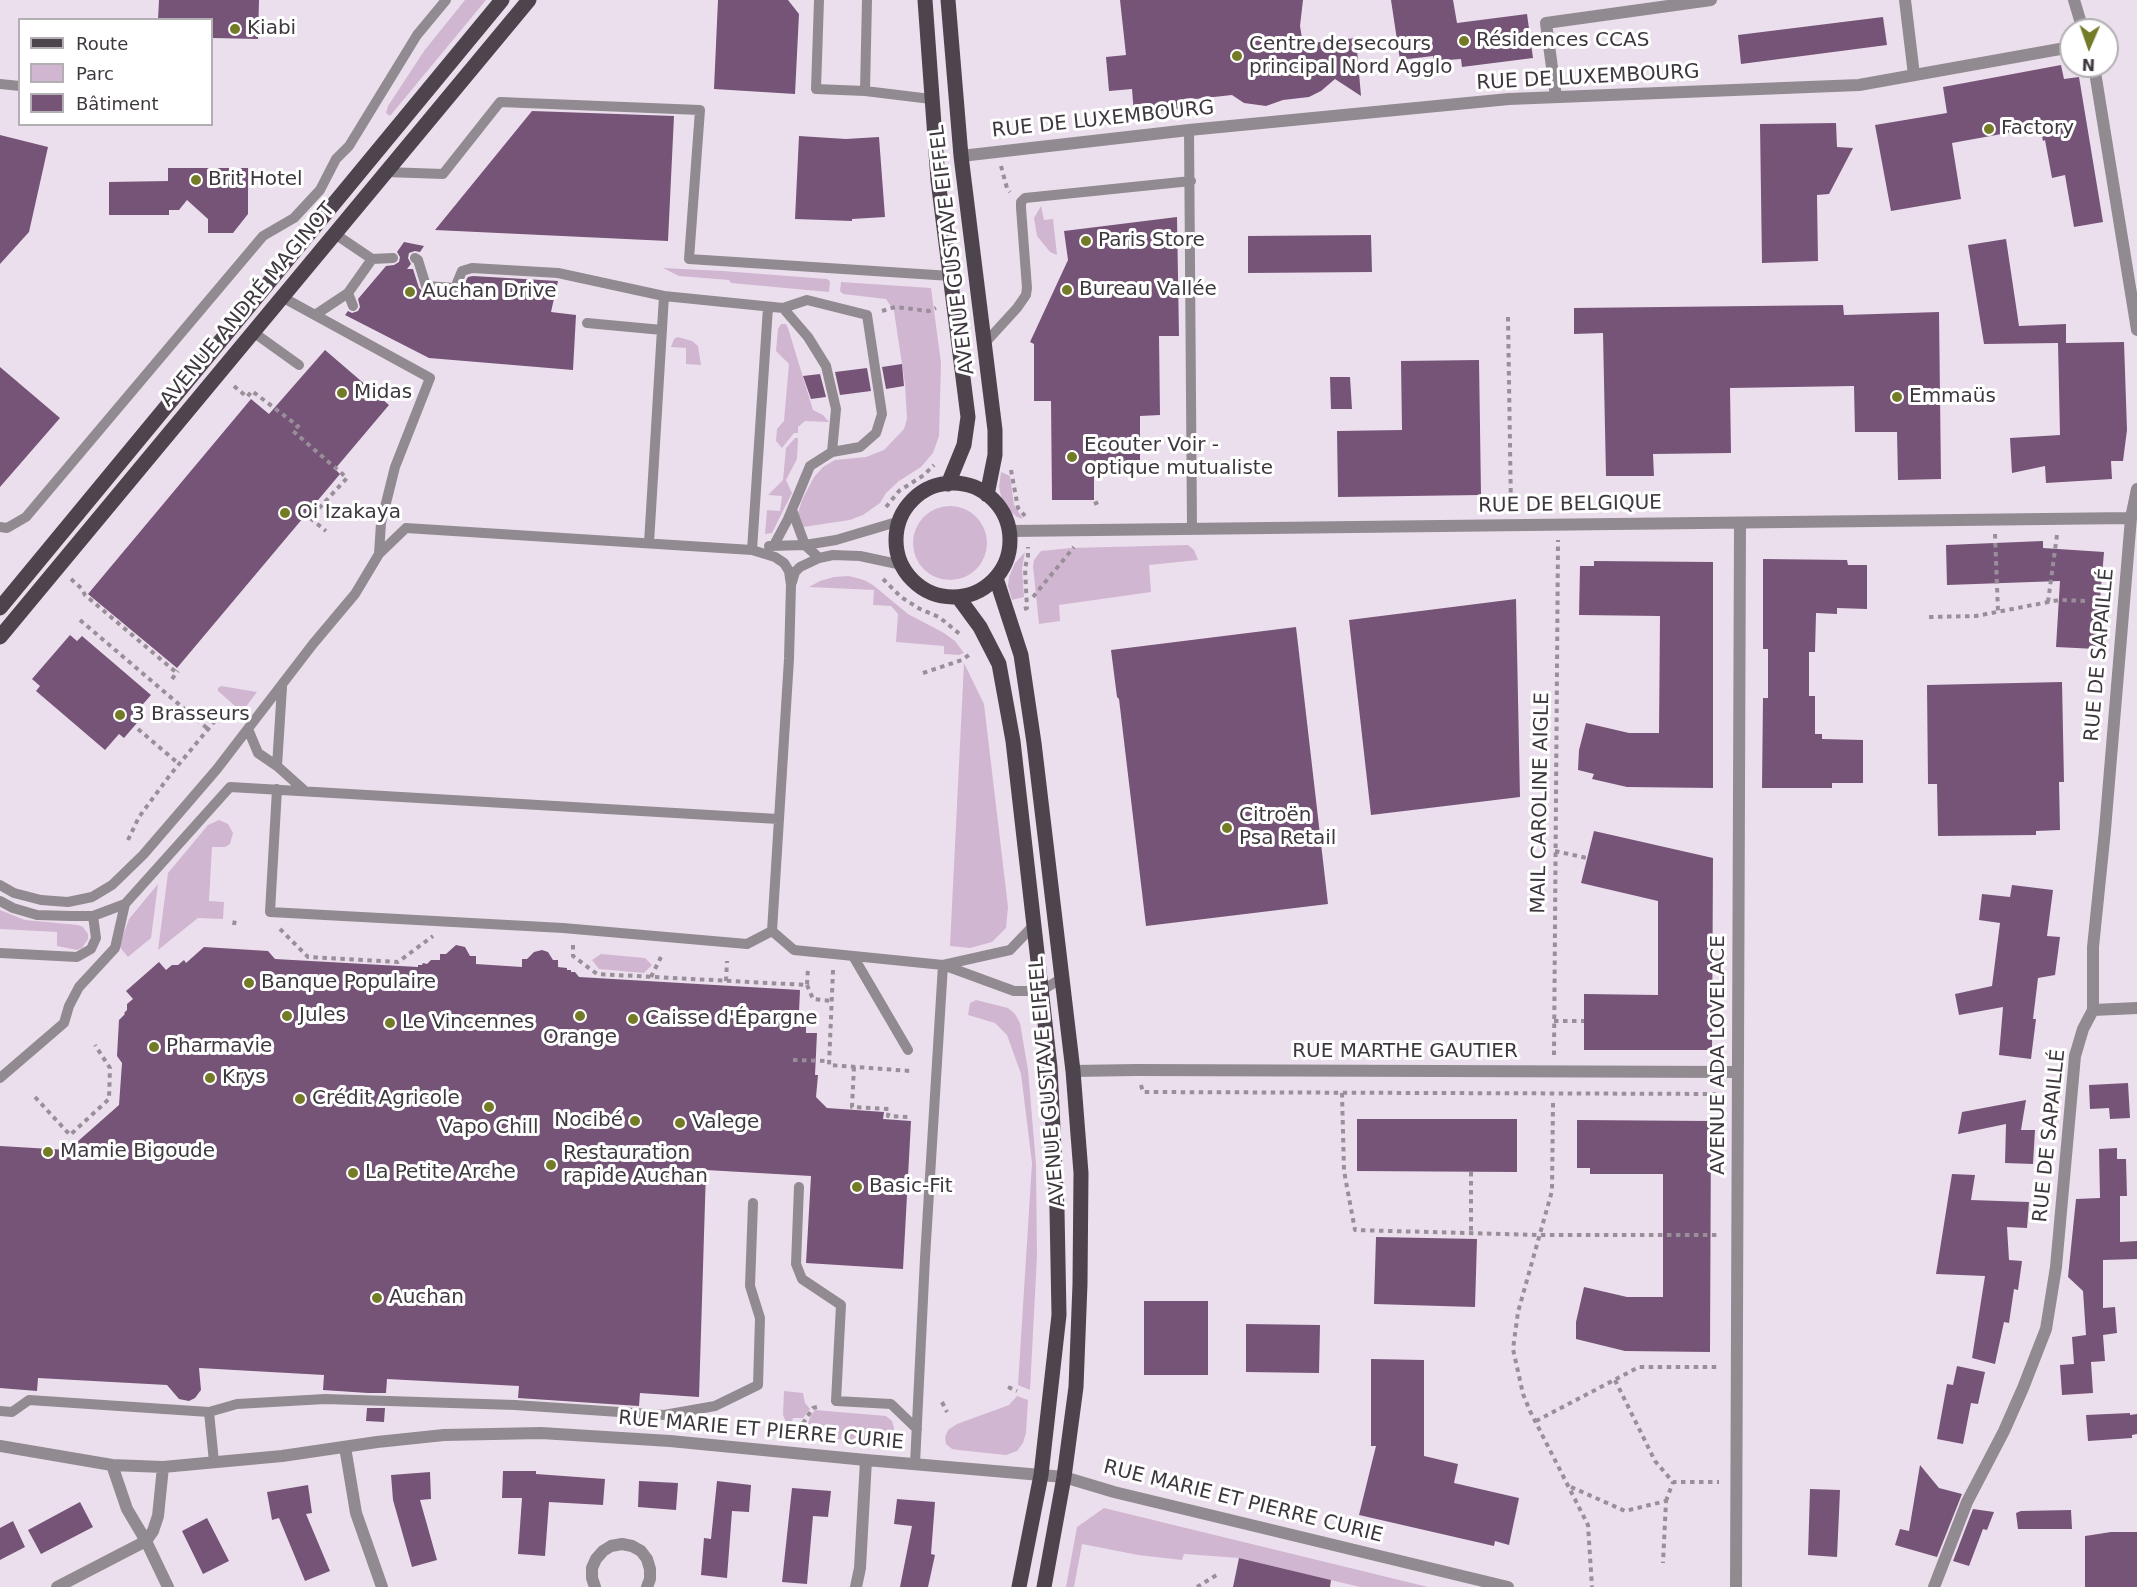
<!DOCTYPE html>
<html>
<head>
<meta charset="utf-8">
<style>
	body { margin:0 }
	#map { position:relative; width:2137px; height:1587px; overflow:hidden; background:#ecdfed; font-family:"DejaVu Sans",sans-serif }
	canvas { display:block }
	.legend { position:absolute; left:18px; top:18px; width:195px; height:108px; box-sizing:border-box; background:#fff; border:2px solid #b2afb2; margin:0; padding:8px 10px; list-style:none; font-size:18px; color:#3e383e }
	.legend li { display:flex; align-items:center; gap:12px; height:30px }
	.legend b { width:30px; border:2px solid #b2afb2 }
	.north { position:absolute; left:2059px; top:18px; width:60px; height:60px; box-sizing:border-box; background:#fff; border:2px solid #b2afb2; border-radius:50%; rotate:182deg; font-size:16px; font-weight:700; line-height:24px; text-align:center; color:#3e383e }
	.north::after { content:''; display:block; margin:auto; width:21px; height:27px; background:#737b26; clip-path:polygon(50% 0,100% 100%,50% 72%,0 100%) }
</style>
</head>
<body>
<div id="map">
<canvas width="2137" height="1587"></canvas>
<ul class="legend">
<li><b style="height:8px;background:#4e444e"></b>Route</li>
<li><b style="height:16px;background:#d1b6d2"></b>Parc</li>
<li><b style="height:16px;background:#765478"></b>Bâtiment</li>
</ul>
<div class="north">N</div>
</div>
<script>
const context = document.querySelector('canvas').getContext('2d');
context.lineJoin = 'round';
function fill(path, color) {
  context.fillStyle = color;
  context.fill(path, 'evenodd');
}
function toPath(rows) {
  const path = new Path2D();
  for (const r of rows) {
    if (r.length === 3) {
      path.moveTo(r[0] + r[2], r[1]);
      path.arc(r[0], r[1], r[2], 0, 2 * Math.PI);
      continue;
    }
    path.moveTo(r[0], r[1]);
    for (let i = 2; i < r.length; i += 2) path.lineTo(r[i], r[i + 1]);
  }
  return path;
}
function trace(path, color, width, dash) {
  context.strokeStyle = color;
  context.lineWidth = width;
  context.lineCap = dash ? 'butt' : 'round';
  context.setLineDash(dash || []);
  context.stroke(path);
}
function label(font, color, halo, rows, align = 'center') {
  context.font = font + ' "DejaVu Sans",sans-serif';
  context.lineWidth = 6;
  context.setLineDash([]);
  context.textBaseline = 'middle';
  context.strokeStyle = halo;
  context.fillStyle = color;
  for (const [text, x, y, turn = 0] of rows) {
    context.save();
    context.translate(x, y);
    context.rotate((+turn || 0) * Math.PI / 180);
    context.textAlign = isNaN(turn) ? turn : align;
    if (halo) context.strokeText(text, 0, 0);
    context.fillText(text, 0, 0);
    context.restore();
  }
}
fill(toPath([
	[465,0,486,0,390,116,386,113,388,106,424,51],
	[1041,206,1044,220,1053,219,1057,255,1050,252,1037,236,1034,218],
	[663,268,723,271,827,279,830,281,829,292,731,283,729,280,679,276],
	[841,282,931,288,941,363,939,436,933,453,921,467,899,481,886,493,880,503,863,515,850,520,803,527,798,513,802,500,814,477,823,467,835,460,866,457,884,450,904,429,907,419,905,384,894,311,886,299,843,294,840,291],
	[781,324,786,324,788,328,813,410,823,415,829,422,805,421,798,427,798,433,794,433,782,448,776,441,777,429,784,421,789,364,776,351,778,329],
	[678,337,692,341,698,346,701,365,686,364,686,348,671,347,674,339],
	[795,438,798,438,797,459,786,480,792,493,772,533,765,534,767,510,780,511,782,496,768,495,783,480,786,448],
	[1001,472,1010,476,1014,505,1023,519,1017,517,1003,505,999,487],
	[950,543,37],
	[1188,545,1194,550,1198,560,1149,565,1151,592,1059,605,1060,621,1039,624,1033,566,1034,560,1041,551,1071,548],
	[1025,552,1022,568,1024,597,1012,600,1008,586,1009,577,1015,563],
	[849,576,864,580,873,585,908,614,944,633,955,641,964,653,959,655,944,654,944,646,896,642,898,614,891,606,873,605,874,590,809,587,820,581,834,577],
	[964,663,984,704,1008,907,1006,928,992,942,970,948,950,946],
	[221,686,257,692,242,712,218,691,218,688],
	[219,820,228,824,233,833,230,844,225,847,212,847,209,901,224,902,223,919,198,918,158,950,168,873,208,825],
	[158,884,151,938,128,957,119,946,129,919],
	[0,910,25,920,78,925,83,927,88,934,88,939,82,948,77,950,57,946,57,932,0,929],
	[601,954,645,958,652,965,644,973,599,969,592,960],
	[976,1000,1008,1008,1015,1014,1020,1023,1028,1070,1036,1164,1037,1256,1030,1390,1018,1385,1032,1163,1021,1074,1007,1035,995,1023,968,1015,970,1003],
	[784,1391,803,1393,805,1403,810,1409,803,1418,793,1418,791,1427,787,1424,783,1415],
	[1017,1396,1028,1400,1026,1433,1023,1443,1017,1451,1006,1455,958,1450,952,1449,946,1444,945,1437,948,1430,957,1424,1009,1405],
	[815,1410,886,1416,892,1421,894,1428,893,1438,885,1443,811,1437,804,1434,811,1415],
	[1104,1508,1428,1587,1360,1587,1239,1558,1184,1554,1182,1560,1138,1555,1082,1544,1074,1587,1066,1587,1077,1527]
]), '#d1b6d2');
fill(toPath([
	[159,0,259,0,258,39,212,38,212,20,158,20],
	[718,0,788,0,799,14,795,94,714,89],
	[1120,0,1303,0,1300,26,1303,44,1356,38,1361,96,1335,79,1321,91,1309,97,1283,100,1266,106,1244,103,1232,95,1177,101,1178,109,1134,114,1132,89,1109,91,1106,57,1126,55],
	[1391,0,1453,0,1457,23,1527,14,1533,58,1462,67,1461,59,1434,61,1433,56,1400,60],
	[1883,17,1887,45,1741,64,1738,35],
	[2061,65,2064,79,2079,77,2103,222,2074,227,2065,175,2052,178,2045,140,2043,141,2040,127,1952,143,1961,199,1891,211,1875,125,1947,113,1943,87],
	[532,111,674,116,668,241,435,230],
	[1836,123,1837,147,1853,148,1829,194,1817,195,1818,261,1762,263,1760,124],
	[0,135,48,147,29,232,0,264],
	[799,136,846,139,879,137,885,217,852,219,852,221,795,219],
	[168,168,248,168,248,214,233,233,208,233,208,219,187,200,179,210,169,210,169,215,109,215,109,182,168,181],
	[1177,217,1179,336,1159,336,1160,415,1140,416,1140,474,1094,475,1094,500,1052,500,1051,401,1034,401,1034,344,1030,342,1068,260,1064,231],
	[1371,235,1372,272,1248,273,1248,236],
	[2006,239,2019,326,2066,324,2066,343,2124,342,2127,430,2123,461,2111,461,2112,479,2046,483,2045,466,2012,473,2010,438,2060,435,2058,343,1984,344,1968,245],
	[404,242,424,246,420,252,415,251,409,253,408,258,411,264,407,269,413,269,419,288,425,293,458,295,468,277,473,276,558,281,551,312,576,315,573,370,429,358,345,315,348,311,352,313,358,311,360,307,358,299,386,266,394,265,399,262,400,257,397,252],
	[1843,305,1844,315,1939,312,1941,479,1898,480,1897,432,1855,432,1854,386,1730,388,1731,453,1653,454,1654,476,1606,476,1603,333,1574,334,1574,308],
	[325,350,389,405,335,469,340,474,177,668,88,594,251,399,269,414],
	[1479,360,1481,495,1338,497,1337,431,1402,430,1401,361],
	[902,364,904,386,886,389,882,367],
	[0,367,60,418,0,487],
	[867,368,871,391,840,395,835,372],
	[820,374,826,397,811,399,803,376],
	[1330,377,1350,377,1352,409,1331,409],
	[2043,541,2043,548,2104,552,2096,649,2056,647,2060,581,1947,585,1946,545],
	[1763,559,1847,560,1848,565,1867,565,1867,609,1837,608,1837,614,1816,613,1815,652,1809,652,1809,696,1815,696,1815,734,1822,734,1822,739,1863,740,1863,783,1832,783,1832,788,1762,788,1763,698,1768,698,1768,649,1763,649],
	[1594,561,1713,562,1713,788,1627,787,1592,779,1594,774,1578,770,1579,750,1586,723,1629,733,1659,733,1660,616,1579,615,1580,566,1594,566],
	[1516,599,1520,797,1371,815,1349,620],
	[1296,627,1328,904,1146,926,1119,699,1117,697,1111,650],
	[70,635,77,641,82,636,151,695,137,711,143,716,124,738,119,734,105,750,36,691,40,686,32,679],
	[2062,682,2064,782,2059,782,2060,830,2036,831,2036,835,1938,836,1937,784,1928,784,1927,685],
	[1594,831,1713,858,1712,1050,1584,1050,1584,994,1658,995,1658,901,1581,883],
	[2012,885,2053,890,2047,936,2060,937,2055,975,2038,978,2033,1019,2036,1019,2031,1059,1999,1055,2003,1007,1959,1015,1955,994,1992,986,2000,923,1979,920,1982,894,2010,897],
	[456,945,465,947,470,956,476,956,476,964,522,967,522,959,527,959,534,952,542,950,548,952,553,960,558,960,558,967,567,968,567,970,571,970,571,972,575,972,579,977,800,990,799,1012,801,1012,801,1017,803,1016,803,1020,806,1025,806,1033,817,1033,815,1075,818,1075,816,1097,827,1108,884,1112,883,1119,911,1121,903,1269,806,1263,811,1176,706,1170,699,1397,640,1393,639,1406,518,1398,519,1386,387,1379,386,1393,368,1393,323,1390,324,1375,199,1368,201,1390,195,1398,189,1401,179,1399,167,1385,38,1378,37,1391,0,1388,0,1146,68,1150,119,1105,122,1063,117,1056,119,1020,125,1014,124,1013,127,1010,127,1004,133,999,126,991,159,962,166,970,172,965,178,965,184,960,186,963,204,947,268,951,275,959,418,967,418,965,422,965,423,963,427,964,431,960,440,960,440,954,446,954],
	[2128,1083,2130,1118,2110,1119,2109,1108,2090,1109,2089,1085],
	[2026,1100,2021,1130,2035,1130,2033,1164,2005,1163,2006,1124,1958,1134,1962,1112],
	[1357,1119,1517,1119,1517,1172,1357,1171],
	[1577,1120,1711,1121,1710,1352,1625,1351,1576,1339,1576,1322,1584,1287,1627,1297,1663,1297,1663,1174,1590,1174,1590,1168,1577,1168],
	[2117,1148,2117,1159,2126,1159,2127,1196,2120,1196,2120,1242,2137,1241,2137,1259,2103,1260,2103,1308,2115,1307,2117,1333,2103,1335,2105,1361,2091,1362,2093,1393,2062,1395,2060,1365,2074,1364,2072,1337,2086,1335,2083,1291,2068,1277,2076,1199,2100,1198,2099,1149],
	[1952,1174,1975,1175,1971,1200,2029,1202,2027,1228,2007,1227,2009,1260,2022,1261,2018,1290,2014,1289,2009,1323,2004,1322,1995,1364,1972,1358,1985,1276,1936,1274],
	[1376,1237,1477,1239,1475,1307,1374,1304],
	[1144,1301,1208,1301,1208,1375,1144,1375],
	[1246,1324,1320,1325,1319,1373,1246,1372],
	[1371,1359,1424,1360,1424,1456,1458,1464,1454,1483,1519,1498,1509,1545,1495,1541,1494,1546,1359,1515,1376,1446,1371,1446],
	[1957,1366,1985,1372,1978,1404,1971,1403,1963,1444,1937,1439,1947,1384,1953,1385],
	[367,1408,385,1408,384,1422,366,1421],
	[2130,1413,2130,1415,2137,1414,2137,1434,2132,1435,2132,1438,2088,1441,2086,1415],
	[1920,1465,1939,1488,1962,1494,1937,1557,1895,1545,1900,1529,1909,1531],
	[503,1471,536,1471,536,1474,605,1479,603,1505,549,1502,545,1556,518,1554,522,1498,502,1498],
	[430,1472,431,1499,420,1500,437,1560,412,1567,393,1500,391,1475],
	[639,1481,678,1483,676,1510,638,1507],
	[717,1481,751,1485,749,1512,732,1511,727,1578,701,1575,704,1538,711,1539],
	[308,1485,312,1513,306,1514,330,1571,305,1581,279,1518,272,1520,267,1492],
	[792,1488,831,1491,828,1517,813,1516,807,1584,782,1582],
	[1810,1489,1840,1490,1837,1557,1808,1555],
	[897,1499,935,1502,931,1554,935,1555,928,1587,900,1587,912,1526,894,1524],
	[80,1502,93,1527,41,1554,28,1530],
	[1973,1509,1994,1512,1987,1530,1983,1529,1969,1566,1953,1561],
	[2071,1510,2072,1529,2018,1529,2016,1513,2021,1511],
	[207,1518,229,1561,203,1574,182,1531],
	[13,1521,25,1547,0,1560,0,1528],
	[2111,1532,2137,1532,2137,1587,2085,1587,2085,1536],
	[1239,1558,1331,1580,1330,1587,1233,1587]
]), '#765478');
trace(toPath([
	[1001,166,1007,188,1010,192],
	[882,311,895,307,929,311,936,308],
	[1508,317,1511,509],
	[234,386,247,397,252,391,298,426,293,431,347,478,310,518,326,531],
	[1011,470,1018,508,1025,516],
	[1094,504,1101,501],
	[886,507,899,491,924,475,934,465],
	[1995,534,1998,612],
	[71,579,82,589,85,595,177,673],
	[883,579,901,597,920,609,939,617,961,635],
	[1033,597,1074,547],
	[2048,602,2057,535],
	[1024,609,1027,608,1025,568,1028,556,1028,547],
	[1929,617,1976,616,2059,600,2087,601],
	[80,620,208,729],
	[923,673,962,660,969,655],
	[172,679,178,671],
	[138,729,179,764],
	[128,840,139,817,170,775,224,710],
	[1555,851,1587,858],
	[234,925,235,919],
	[280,929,308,957,398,962,433,936],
	[573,945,573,956,597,974,807,985,808,967],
	[833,970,829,1065,910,1071],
	[651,977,661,957],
	[726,981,727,961],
	[807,985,813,999,832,1001],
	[1554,1021,1584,1021],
	[1554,1055,1558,540],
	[793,1060,829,1061],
	[854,1067,852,1107,889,1109,888,1116,910,1117],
	[1141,1085,1143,1092,1722,1094],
	[1342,1093,1344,1171,1355,1230,1540,1235,1718,1235],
	[35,1097,70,1135,109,1099,110,1068,95,1045],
	[1553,1103,1552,1191,1518,1312,1513,1349,1523,1394,1530,1411,1588,1525,1592,1587],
	[1471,1172,1471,1233],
	[1615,1380,1655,1461,1673,1482,1719,1482],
	[1008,1387,1017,1391],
	[942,1402,947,1412],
	[1536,1421,1639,1367,1718,1367],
	[798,1431,813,1408,821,1406],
	[1571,1487,1625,1511,1666,1501,1663,1563],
	[1666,1501,1673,1482],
	[1197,1587,1220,1573]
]), '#988f99', 4, [4.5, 4.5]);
trace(toPath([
	[819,0,816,89,865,91,931,99],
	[0,84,20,86],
	[865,91,867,0],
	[1189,130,1192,529],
	[386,172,443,174,500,102,700,110,689,259,951,276],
	[335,234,372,259],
	[415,258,418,260,426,286,455,288,462,271,472,268,558,273,664,296],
	[282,297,430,378,395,467,381,523,379,554],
	[353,306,348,293,372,259,393,258],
	[315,315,348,293],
	[587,323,662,330],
	[253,332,299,365],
	[985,343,1017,308,1026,295,1027,288,1021,208,1021,202,1025,198,1191,181],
	[792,510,805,545,819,558],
	[0,527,7,528,26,517,263,236,294,218,320,190,336,159,349,146,417,35,446,0],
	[649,543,664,296,783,308,807,300,867,315,882,414,876,433,860,447,832,452],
	[774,545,788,519,810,466,832,452,836,409,826,366,808,337,783,308],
	[769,546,805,545,836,540,900,521],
	[752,550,768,307],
	[792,582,795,572,800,567,819,558,833,555,860,556,902,565],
	[282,687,277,766,305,791],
	[248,729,258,753,277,766],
	[277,789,270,912,563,928,747,944,772,931,794,950,943,965,1014,991,1041,991,1062,978],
	[0,885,14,893,41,900,68,902,92,897,112,885,143,855,217,769,313,644,355,594,379,554,406,528,752,550,775,557,784,563,789,571,791,585,789,659,772,931],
	[0,901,13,908,37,915,71,916,93,916,125,904,230,787,778,819],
	[0,953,77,957,91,949,96,938,93,916],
	[853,956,908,1050],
	[943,965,1010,950,1034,925],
	[0,1078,64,1023,69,1006,79,987,115,948,125,904],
	[799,1187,796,1264,802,1279,841,1305,836,1401,891,1404,917,1429],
	[0,1411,12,1412,29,1400,209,1412,214,1462],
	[209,1412,237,1404,325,1399,515,1405,664,1415,715,1406,758,1385,760,1318,750,1286,753,1203],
	[915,1464,925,1258,943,965]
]), '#918b91', 10);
trace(toPath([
	[1905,0,1914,75],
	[2074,0,2083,30],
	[2094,66,2137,330],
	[1556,97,1546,23,1711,0],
	[961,156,1189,130,1509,99,1859,85,2071,47],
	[1010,531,2131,518],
	[2093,1010,2137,1008],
	[1073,1071,1136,1070,1737,1072],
	[0,1446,112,1465,163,1467,282,1456,377,1442,444,1435,541,1433,670,1441,866,1460,1041,1475,1064,1477,1114,1492,1508,1587],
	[345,1447,356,1513,382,1587],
	[112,1465,127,1509,146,1541,153,1531,158,1516,163,1467],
	[57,1587,146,1541,168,1587],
	[595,1587,592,1578,592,1568,596,1559,603,1551,611,1546,622,1544,632,1546,641,1551,647,1559,650,1569,650,1579,647,1587],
	[856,1587,860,1568,866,1460],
	[1736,1587,1740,523],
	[1934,1587,1967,1502,2004,1431,2023,1388,2046,1329,2056,1267,2075,1056,2083,1029,2093,1010,2093,947,2105,830,2131,518,2137,489]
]), '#918b91', 12);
trace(toPath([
	[925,0,938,180,968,417,964,445,948,484],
	[948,0,961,156,995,430,995,455,987,495],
	[953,540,57],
	[996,578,1021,655,1034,743,1073,1071,1081,1173,1080,1284,1076,1387,1064,1477,1044,1587],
	[958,597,980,627,999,664,1013,741,1050,1067,1057,1210,1059,1315,1041,1475,1019,1587],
	[0,608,502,0],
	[0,637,529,0]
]), '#4e444e', 15);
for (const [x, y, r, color] of [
	[235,29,6,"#737b26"],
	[1464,41,6,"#737b26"],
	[1237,56,6,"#737b26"],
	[1989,129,6,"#737b26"],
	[196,180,6,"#737b26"],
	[1086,241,6,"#737b26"],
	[1067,290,6,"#737b26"],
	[410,292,6,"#737b26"],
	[342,393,6,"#737b26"],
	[1897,397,6,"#737b26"],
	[1072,457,6,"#737b26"],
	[285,513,6,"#737b26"],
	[120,715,6,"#737b26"],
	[1227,828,6,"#737b26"],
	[249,983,6,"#737b26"],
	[287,1016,6,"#737b26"],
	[580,1016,6,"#737b26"],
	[633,1019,6,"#737b26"],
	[390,1023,6,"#737b26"],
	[154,1047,6,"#737b26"],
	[210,1078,6,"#737b26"],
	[300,1099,6,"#737b26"],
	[489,1107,6,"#737b26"],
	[635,1121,6,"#737b26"],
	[680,1123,6,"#737b26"],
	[48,1152,6,"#737b26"],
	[551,1165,6,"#737b26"],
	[353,1173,6,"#737b26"],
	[857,1187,6,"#737b26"],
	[377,1298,6,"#737b26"]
]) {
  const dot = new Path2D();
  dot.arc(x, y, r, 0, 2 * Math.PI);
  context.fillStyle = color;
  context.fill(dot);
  trace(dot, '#fff', 2);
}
label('20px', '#3e383e', '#fff', [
	["Kiabi",247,29],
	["Résidences CCAS",1476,41],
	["Centre de secours",1249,45],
	["principal Nord Agglo",1249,68],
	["Factory",2001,129],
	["Brit Hotel",208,180],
	["Paris Store",1098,241],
	["Bureau Vallée",1079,290],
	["Auchan Drive",422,292],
	["Midas",354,393],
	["Emmaüs",1909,397],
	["Ecouter Voir -",1084,446],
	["optique mutualiste",1084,469],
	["Oi Izakaya",297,513],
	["3 Brasseurs",132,715],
	["Citroën",1239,816],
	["Psa Retail",1239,839],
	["Banque Populaire",261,983],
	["Jules",299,1016],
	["Caisse d'Épargne",645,1019],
	["Le Vincennes",402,1023],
	["Orange",580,1038,"center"],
	["Pharmavie",166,1047],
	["Krys",222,1078],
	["Crédit Agricole",312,1099],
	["Nocibé",623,1121,"right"],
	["Valege",692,1123],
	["Vapo Chill",489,1128,"center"],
	["Mamie Bigoude",60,1152],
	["Restauration",563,1154],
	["rapide Auchan",563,1177],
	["La Petite Arche",365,1173],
	["Basic-Fit",869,1187],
	["Auchan",389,1298]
], 'left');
label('20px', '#3e383e', '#fff', [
	["RUE DE LUXEMBOURG",1588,78,-3],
	["RUE DE LUXEMBOURG",1103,120,-6],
	["AVENUE GUSTAVE EIFFEL",953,250,-97],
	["AVENUE ANDRÉ MAGINOT",248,305,-50],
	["RUE DE BELGIQUE",1570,505,-1],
	["RUE DE SAPAILLÉ",2100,655,-85],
	["MAIL CAROLINE AIGLE",1541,803,-89],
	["RUE MARTHE GAUTIER",1405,1052],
	["AVENUE ADA LOVELACE",1719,1055,-90],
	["AVENUE GUSTAVE EIFFEL",1048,1082,-95],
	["RUE DE SAPAILLÉ",2050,1136,-84],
	["RUE MARIE ET PIERRE CURIE",761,1431,5],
	["RUE MARIE ET PIERRE CURIE",1243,1502,14]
]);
</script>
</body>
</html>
